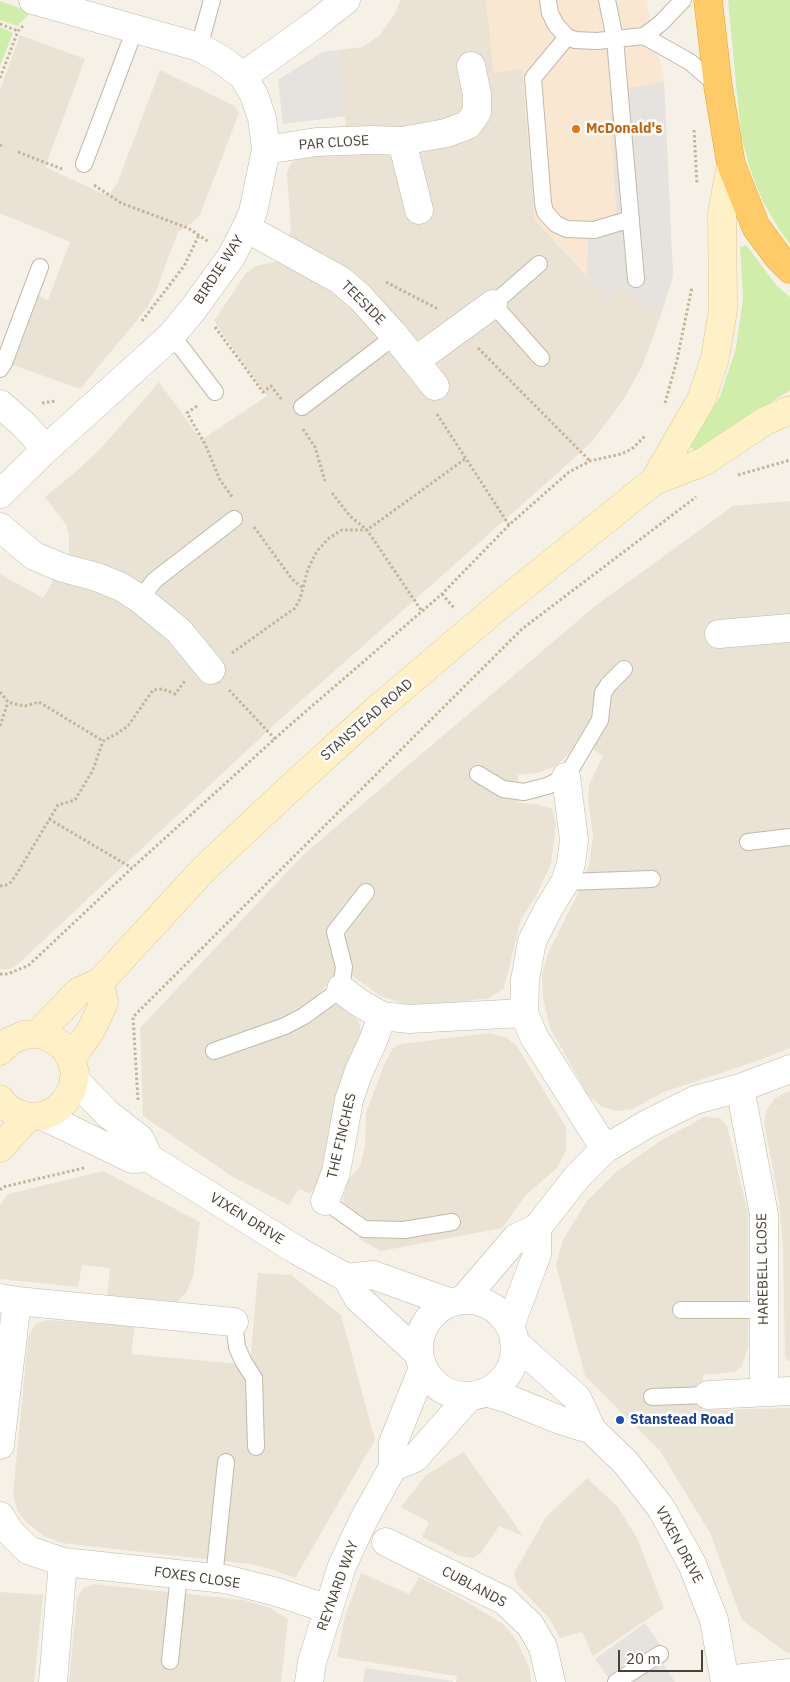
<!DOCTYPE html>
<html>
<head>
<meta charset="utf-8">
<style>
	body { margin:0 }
	#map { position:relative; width:790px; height:1682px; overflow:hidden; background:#f5f1e7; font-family:"IBM Plex Sans",sans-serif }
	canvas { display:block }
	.scale { position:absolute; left:618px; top:1650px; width:85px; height:22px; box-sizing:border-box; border:2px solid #494135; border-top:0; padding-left:6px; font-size:15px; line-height:18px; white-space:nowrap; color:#494135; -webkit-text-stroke:4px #fff; paint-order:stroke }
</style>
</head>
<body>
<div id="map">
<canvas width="790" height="1682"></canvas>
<div class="scale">20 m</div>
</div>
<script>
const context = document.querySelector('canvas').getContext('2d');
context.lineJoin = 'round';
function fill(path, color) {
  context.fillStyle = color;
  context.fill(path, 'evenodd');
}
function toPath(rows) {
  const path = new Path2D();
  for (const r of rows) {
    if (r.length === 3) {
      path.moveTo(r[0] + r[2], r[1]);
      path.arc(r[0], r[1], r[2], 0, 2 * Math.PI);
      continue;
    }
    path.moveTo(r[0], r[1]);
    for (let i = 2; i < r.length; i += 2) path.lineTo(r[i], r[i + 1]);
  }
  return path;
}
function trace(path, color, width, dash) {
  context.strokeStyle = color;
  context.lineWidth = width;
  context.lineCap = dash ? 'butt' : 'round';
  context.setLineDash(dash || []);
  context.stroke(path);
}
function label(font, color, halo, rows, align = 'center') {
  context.font = font + ' "IBM Plex Sans",sans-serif';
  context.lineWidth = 5;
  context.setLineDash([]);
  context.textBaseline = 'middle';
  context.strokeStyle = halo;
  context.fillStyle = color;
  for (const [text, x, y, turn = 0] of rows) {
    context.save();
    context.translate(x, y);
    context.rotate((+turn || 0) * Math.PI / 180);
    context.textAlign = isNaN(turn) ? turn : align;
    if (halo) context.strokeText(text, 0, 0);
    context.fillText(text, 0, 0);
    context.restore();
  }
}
fill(toPath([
	[401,0,486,0,494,73,522,68,535,220,609,300,621,286,641,305,662,312,643,364,624,399,594,439,569,463,286,714,17,965,10,969,0,969,0,574,43,598,69,554,69,538,67,526,45,497,78,470,102,447,159,382,201,440,267,396,214,321,246,273,256,266,275,262,291,229,287,173,291,164,297,157,348,147,337,50,363,47,380,35,394,15],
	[20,35,85,59,45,167,108,196,117,184,160,70,235,106,239,113,200,215,192,223,178,232,156,291,147,308,80,389,13,365,39,296,48,300,70,242,0,213,0,90],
	[790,501,790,618,746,618,790,640,790,1048,760,1060,664,1092,632,1109,617,1111,602,1107,588,1095,550,1028,543,998,542,974,548,953,582,885,590,861,593,835,588,800,589,785,603,756,579,740,569,753,556,766,538,773,518,775,519,803,536,804,552,809,556,825,551,864,535,898,521,919,504,988,490,998,439,1004,405,1004,380,996,341,967,321,992,358,1020,361,1031,344,1078,321,1186,309,1193,299,1189,289,1205,233,1177,143,1116,140,1028,303,855,595,606,733,506],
	[489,1033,505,1037,516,1045,566,1127,566,1150,557,1168,526,1195,502,1228,381,1251,359,1239,363,1220,351,1211,343,1201,347,1181,360,1166,365,1146,366,1113,384,1065,393,1048,401,1044],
	[790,1091,790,1362,785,1358,783,1246,779,1202,764,1122,766,1111,775,1098],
	[704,1117,720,1118,727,1126,748,1213,748,1347,742,1366,735,1372,703,1375,702,1410,790,1408,790,1652,787,1653,742,1620,710,1533,660,1451,585,1376,556,1265,563,1240,587,1201,616,1172,660,1141],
	[103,1171,200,1222,193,1276,186,1293,177,1302,164,1304,107,1299,110,1268,82,1265,78,1287,0,1279,0,1205,8,1194],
	[258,1273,291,1275,341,1315,375,1440,295,1578,270,1569,250,1564,61,1543,44,1536,26,1522,17,1510,13,1495,28,1338,32,1329,37,1323,47,1320,135,1325,131,1354,250,1365],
	[464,1452,523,1536,499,1526,481,1553,472,1558,460,1556,422,1537,429,1522,401,1507,426,1475],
	[587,1478,618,1507,637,1538,664,1608,593,1656,582,1632,560,1638,549,1618,518,1586,514,1573,546,1517],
	[361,1573,409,1594,419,1577,462,1599,503,1624,517,1641,529,1667,531,1682,456,1682,457,1676,337,1657,345,1616],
	[94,1584,244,1600,270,1608,288,1619,281,1682,69,1682,77,1598,83,1588],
	[0,1592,43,1595,34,1682,0,1682]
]), '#eae3d5');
fill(toPath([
	[486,0,646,0,664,81,673,276,662,312,641,305,622,287,609,300,535,220,522,69,494,73]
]), '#f9e7d1');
fill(toPath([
	[728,0,790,0,790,244,779,229,762,200,750,169,741,136],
	[0,1,31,12,17,26,0,20],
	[0,27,13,33,0,66],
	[746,245,777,286,790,297,790,390,696,451,690,447,720,396,736,348,743,298,740,247]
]), '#d1edac');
fill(toPath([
	[337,50,346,116,283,124,278,80,322,52],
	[664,81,673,276,662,312,641,305,622,287,609,300,587,275,588,236,617,230,610,92],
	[645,1623,670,1659,663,1664,675,1682,611,1682,595,1659],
	[365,1668,453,1681,453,1682,363,1682]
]), '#e6e3df');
const lane = toPath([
	[548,0,550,13,556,25,567,37,575,40,597,41,644,36,661,23,683,0],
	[607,0,615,39,636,279],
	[644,36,690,62,718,86],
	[567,37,533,78,543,203,545,212,556,224,567,229,594,230,631,219],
	[199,47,212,0],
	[84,164,135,29],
	[539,264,493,304,541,358],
	[171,336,184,351,215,392],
	[0,369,4,363,40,267],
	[302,407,395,336],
	[140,599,155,580,234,519],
	[478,774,503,789,524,792,547,786,566,777,600,720,603,693,609,684,624,669],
	[748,842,790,837],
	[565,882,652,879],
	[214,1051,285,1026,304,1016,341,989,344,967,335,932,366,892],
	[325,1201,364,1229,404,1230,452,1222],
	[681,1310,764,1310],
	[234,1322,237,1347,243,1361,254,1378,256,1447],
	[652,1397,708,1395],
	[214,1578,226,1462],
	[170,1661,179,1574],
	[616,1682,660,1654]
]);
const street = toPath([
	[243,76,313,26,346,0],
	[402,141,419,210],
	[266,150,316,142,372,140,402,141,446,133,468,125,477,112,477,94,471,66],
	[246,228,340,280,360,297,395,336,435,386],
	[415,361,493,304],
	[0,404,23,424,46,449],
	[0,494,46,449,171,336,194,308,231,257,246,228,253,212,266,150,262,118,254,95,243,76,222,60,199,47,33,0],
	[0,527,34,556,63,568,97,577,121,587,140,599,179,631,211,670],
	[719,634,790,628],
	[566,777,574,840,571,864,565,882,549,908,532,941,525,980,524,1013,534,1037,605,1149],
	[341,989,358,1002,382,1016,409,1019,524,1013],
	[74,1079,108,1114,140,1139,149,1158,298,1251,347,1278,358,1298,419,1354],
	[740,1088,764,1214,764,1391],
	[43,1116,132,1159,149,1158],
	[325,1201,336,1172,349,1100,359,1071,373,1041,382,1016],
	[347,1278,373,1275,451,1303],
	[0,1298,17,1301,234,1322],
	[463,1300,516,1238,537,1228,577,1177,605,1149,647,1124,695,1100,740,1088,790,1069],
	[467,1348,48],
	[510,1326,537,1254,537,1228],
	[514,1342,577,1398,592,1430,626,1463,661,1508,692,1564,714,1620,725,1682],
	[485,1392,506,1398,560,1420,592,1430],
	[708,1395,790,1391],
	[0,1445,17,1301],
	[393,1467,415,1458,470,1396],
	[0,1516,10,1532,28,1550,63,1562,225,1579,277,1592,328,1609],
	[386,1542,505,1601,530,1625,543,1647,551,1682],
	[725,1680,790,1673],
	[53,1682,63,1562],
	[309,1682,312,1662,342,1566,364,1519,393,1467,393,1443,423,1368]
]);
const secondary = toPath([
	[654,481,701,400,715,358,723,310,722,213,731,164],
	[38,1034,78,992,100,982,204,869,286,792,375,711,501,604,654,481,703,462,765,421,790,410],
	[0,1051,10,1041,24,1035,38,1034,49,1037,64,1047,71,1059,75,1073,73,1087,66,1100,56,1110,43,1116,28,1117,14,1112,3,1104,0,1099],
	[71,1059,90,1032,104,1003,100,982],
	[0,1148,28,1117]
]);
const highway = toPath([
	[708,0,718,86,731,164,756,227,779,258,790,269]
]);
trace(lane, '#c2b9a9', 18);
trace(street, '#c2b9a9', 29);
trace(secondary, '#ddc895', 29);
trace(highway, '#eca22a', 29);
trace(toPath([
	[0,24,18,31],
	[0,78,18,31,23,26],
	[694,130,697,184],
	[0,145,2,146],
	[18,152,62,169],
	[94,185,121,203,188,228,209,242],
	[386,282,438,309],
	[142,321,184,266,199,235],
	[215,327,263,392,271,386,282,400],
	[478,348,590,461],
	[42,403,56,401],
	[665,403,677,360,692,287],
	[197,406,187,413,205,444,220,480,233,498],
	[437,414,509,525],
	[303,429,315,447,325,481],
	[738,475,790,460],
	[332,493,350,516,367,530,421,610],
	[254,527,292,579,303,588],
	[442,594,454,608],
	[232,653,295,608,300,599,308,569,317,551,329,538,342,530,367,530,465,459],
	[229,690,275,739],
	[0,692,8,702,15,704,25,706,39,702,103,741],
	[0,726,8,702],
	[49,819,132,868],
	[0,886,6,885,11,882,16,875,58,805,75,800,93,770,103,741,118,733,128,726,153,690,163,689,175,694,185,681],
	[0,974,8,974,29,965,132,868,290,725,442,594,509,525,569,472,590,461,621,454,632,449,645,436],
	[138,1100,133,1017,522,629,696,497],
	[0,1190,3,1187,84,1168]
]), '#c5b499', 3, [2.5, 2.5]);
trace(lane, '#fff', 16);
trace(street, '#fff', 28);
trace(secondary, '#fff1c7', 28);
trace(highway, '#ffcb68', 28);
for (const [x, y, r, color] of [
	[576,129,5,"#e8710a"],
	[620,1420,5,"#1a4fb4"]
]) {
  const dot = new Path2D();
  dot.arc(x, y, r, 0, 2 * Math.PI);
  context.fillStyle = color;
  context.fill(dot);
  trace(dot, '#fff', 2);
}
label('bold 14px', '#c56008', '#fff', [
	["McDonald's",586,129]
], 'left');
label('14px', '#494135', '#fff', [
	["PAR CLOSE",334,143,-4],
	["BIRDIE WAY",219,270,-57],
	["TEESIDE",363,303,45],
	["STANSTEAD ROAD",367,720,-41],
	["THE FINCHES",342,1136,-77],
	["VIXEN DRIVE",247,1219,32],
	["HAREBELL CLOSE",763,1269,-91],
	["VIXEN DRIVE",679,1545,62],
	["FOXES CLOSE",197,1578,8],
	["REYNARD WAY",338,1586,-70],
	["CUBLANDS",474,1587,28]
]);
label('bold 14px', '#164399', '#fff', [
	["Stanstead Road",630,1420]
], 'left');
</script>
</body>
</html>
